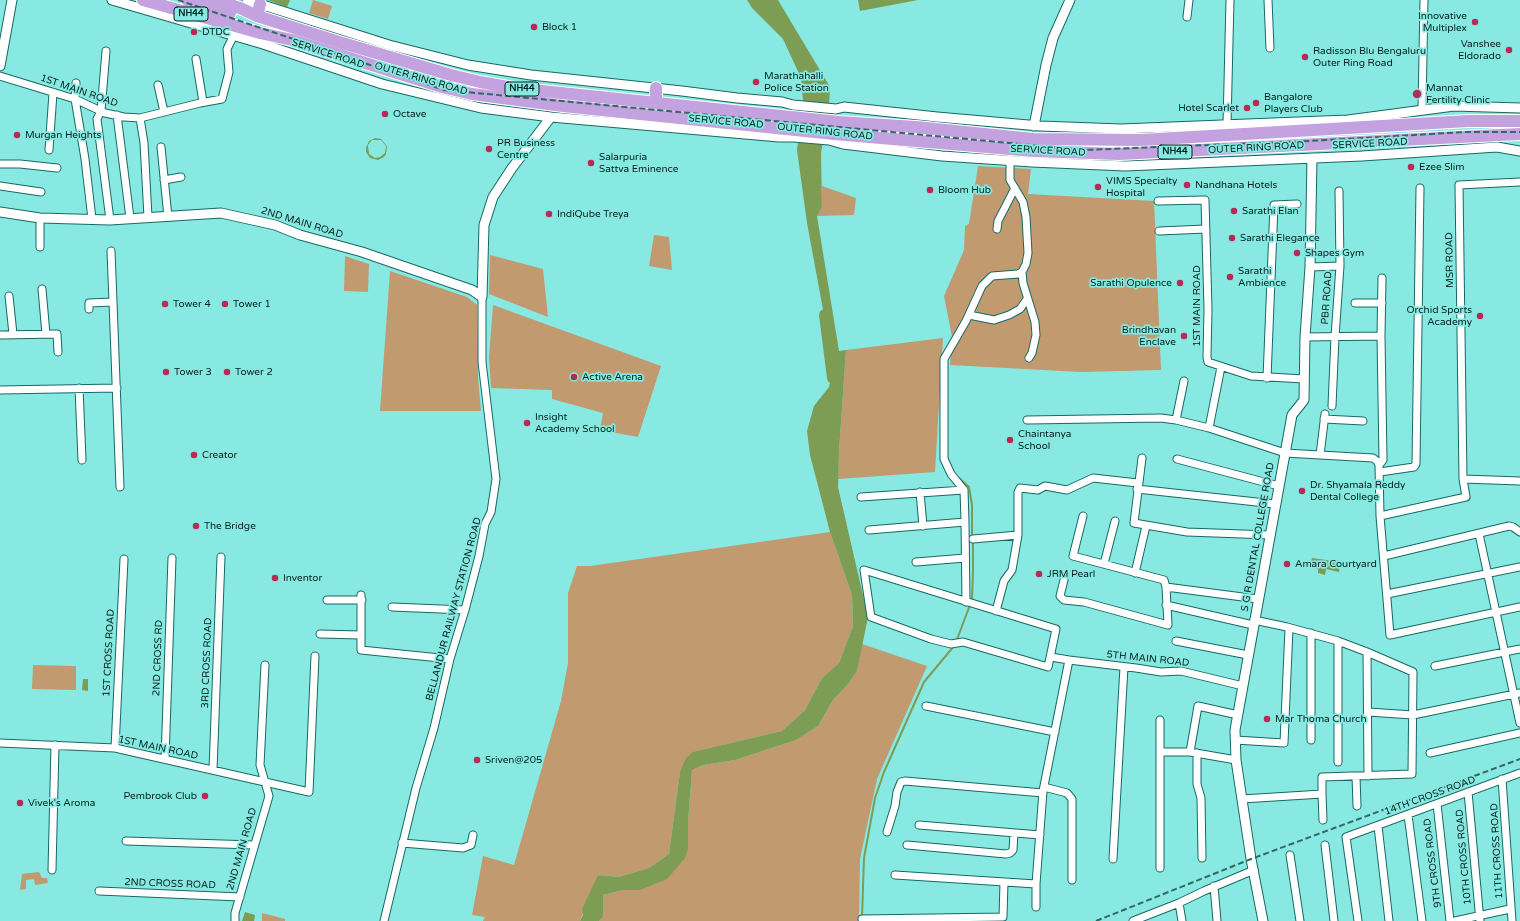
<!DOCTYPE html>
<html>
<head>
<meta charset="utf-8">
<style>
	body { margin:0 }
	canvas { display:block; background:#87e9e1 }
</style>
</head>
<body>
<canvas width="1520" height="921"></canvas>
<script>
const context = document.querySelector('canvas').getContext('2d');
context.lineJoin = 'round';
function fill(path, color) {
  context.fillStyle = color;
  context.fill(path, 'evenodd');
}
function toPath(rows) {
  const path = new Path2D();
  for (const r of rows) {
    path.moveTo(r[0], r[1]);
    for (let i = 2; i < r.length; i += 2) path.lineTo(r[i], r[i + 1]);
  }
  return path;
}
function trace(path, color, width, dash) {
  context.strokeStyle = color;
  context.lineWidth = width;
  context.lineCap = dash ? 'butt' : 'round';
  context.setLineDash(dash || []);
  context.stroke(path);
}
function label(font, color, halo, rows, align = 'center') {
  context.font = font + ' "Varela Round",sans-serif';
  context.lineWidth = 3.5;
  context.setLineDash([]);
  context.textBaseline = 'middle';
  context.strokeStyle = halo;
  context.fillStyle = color;
  for (const [text, x, y, turn = 0] of rows) {
    context.save();
    context.translate(x, y);
    context.rotate((+turn || 0) * Math.PI / 180);
    context.textAlign = isNaN(turn) ? turn : align;
    if (halo) context.strokeText(text, 0, 0);
    context.fillText(text, 0, 0);
    context.restore();
  }
}
fill(toPath([
	[313,0,332,6,328,19,309,13],
	[978,166,1031,169,1028,194,1154,201,1161,370,1081,372,950,365,952,337,944,296,964,250,965,226,969,224],
	[822,186,856,198,854,215,817,216,822,207],
	[654,235,669,237,672,270,649,266],
	[490,255,543,269,548,317,489,294],
	[345,256,369,264,368,292,344,291],
	[390,271,467,297,477,305,478,377,481,411,380,411],
	[493,305,661,366,638,437,600,430,603,413,552,399,552,390,491,388,489,357],
	[943,338,935,472,838,479,839,451,846,350],
	[830,532,852,595,853,626,839,663,822,678,805,710,782,731,694,752,680,772,669,854,649,868,619,877,598,875,580,921,483,921,485,917,472,915,483,856,514,865,561,701,568,663,568,593,577,566,590,566],
	[862,644,927,666,877,779,860,859,859,921,599,921,603,917,603,895,623,890,640,890,688,849,688,822,692,770,703,765,735,760,796,740,818,726,833,700,849,683,857,671],
	[33,665,76,666,76,690,32,689],
	[39,872,42,878,47,878,48,883,35,885,34,879,26,880,26,889,20,890,22,874],
	[262,913,285,919,285,921,262,921]
]), '#c19a70');
fill(toPath([
	[268,0,290,0,287,7],
	[747,0,778,0,830,87,829,106,821,153,822,207,817,216,839,351,846,350,839,451,838,487,868,617,857,671,849,683,833,700,818,726,796,740,735,760,703,765,692,770,688,822,688,849,685,858,667,879,640,890,623,890,603,895,603,917,599,921,580,921,583,915,582,909,598,875,619,877,649,868,669,854,680,772,686,758,693,752,782,731,805,710,822,678,839,663,853,626,852,595,830,532,810,455,807,431,814,406,829,387,832,374,829,342,807,223,797,150,803,101,801,78,783,39,752,8],
	[858,0,918,0,860,11],
	[375,138,381,139,387,146,386,154,384,157,378,160,370,158,366,152,366,148,369,141],
	[372,140,381,140,386,146,385,153,380,157,375,158,369,154,368,145],
	[1312,558,1340,562,1339,572,1326,569,1325,575,1318,573,1318,569,1310,567],
	[83,679,88,679,88,691,82,690],
	[245,912,255,915,254,921,242,921]
]), '#7d9d55');
trace(toPath([
	[959,478,969,487,972,505,972,537],
	[972,601,973,570,973,541],
	[956,642,970,605],
	[862,917,864,858,875,798,884,772,924,682,954,646]
]), '#7d9d55', 2);
trace(toPath([
	[825,315,833,378]
]), '#7d9d55', 12);
const minor = toPath([
	[1268,0,1270,48],
	[1187,17,1189,0],
	[106,51,101,111,97,119,110,220],
	[196,59,203,102],
	[0,76,75,99,105,113,124,117,140,118,200,103,222,99,229,72,227,49,234,35],
	[76,83,75,99,85,159,92,219],
	[158,85,164,112],
	[1422,109,1424,0],
	[117,115,130,218],
	[140,118,144,143,148,217],
	[1227,124,1230,0],
	[161,147,168,217],
	[49,150,53,93],
	[0,164,20,164,57,168],
	[164,180,181,177],
	[0,186,41,192],
	[1158,201,1205,200,1208,309,1207,357,1208,362,1251,376,1304,379],
	[997,229,998,221,1015,188],
	[1159,231,1206,229],
	[40,247,40,218],
	[1310,267,1340,266],
	[1022,272,1023,283,1035,322,1036,335,1032,353,1029,358],
	[42,289,46,334],
	[9,296,13,334],
	[113,302,120,487],
	[1355,303,1382,303],
	[89,309,89,303,113,302,111,251],
	[969,315,994,320,1009,315,1020,309,1027,299],
	[0,335,57,334,58,352],
	[1305,337,1381,336],
	[1267,378,1274,205,1297,204],
	[79,388,82,460],
	[0,390,117,388],
	[1332,406,1335,337,1340,266,1339,191],
	[1324,419,1363,421],
	[1027,420,1161,418,1176,420,1209,428,1285,453,1373,458,1377,461,1379,465,1380,516,1390,635,1520,607],
	[1176,420,1184,381],
	[1209,428,1221,367],
	[1320,455,1325,414],
	[1142,458,1134,523,1187,532,1270,535],
	[1177,459,1279,486],
	[1379,465,1383,460,1381,336,1382,278],
	[1380,472,1414,467,1416,464,1420,188],
	[1463,479,1520,481],
	[1137,489,1275,504],
	[964,490,951,474,944,459,944,359,966,321,982,286,992,276,1018,274,1022,272,1026,264,1028,253,1026,217,1023,202,1010,180,1010,161],
	[920,492,923,526],
	[861,497,964,490,965,522],
	[1380,516,1466,497,1463,479,1459,185,1520,182],
	[869,530,965,522,966,602],
	[1479,534,1520,723],
	[973,539,1018,535,1018,492,1020,488,1038,490,1045,486,1067,490,1093,478,1138,483],
	[1384,556,1509,526,1513,527,1520,532],
	[916,562,965,558],
	[1104,564,1115,521],
	[864,570,1056,629,1048,667,963,642,951,644,931,639,871,617,864,570],
	[1135,573,1146,526],
	[1064,580,1060,596,1064,600,1084,602,1168,625,1166,587,1164,580,1073,556,1083,516],
	[1166,587,1258,599],
	[1387,594,1520,567],
	[361,595,361,650,450,659],
	[327,600,362,600],
	[1166,605,1253,625],
	[392,607,465,610],
	[996,611,1004,581,1012,570,1018,535],
	[1254,620,1287,627,1338,641,1367,652],
	[320,634,360,635],
	[1176,641,1248,655],
	[1338,641,1338,762],
	[1051,657,1069,660,1136,668,1161,672,1181,671,1243,686],
	[1435,666,1520,649],
	[926,706,1055,732],
	[1368,712,1413,715,1520,693],
	[1160,720,1160,868],
	[1235,740,1284,743,1289,628],
	[1311,740,1311,633],
	[0,743,115,748,309,792,315,656],
	[115,748,124,559],
	[1160,752,1190,752,1236,760],
	[1190,752,1198,706,1238,715],
	[1197,753,1197,784,1201,798,1202,858],
	[1430,753,1520,733],
	[165,759,172,558],
	[213,770,221,557],
	[1356,776,1357,806],
	[1502,779,1512,921],
	[1044,787,1067,793,1072,799,1072,880],
	[1468,792,1480,921],
	[1322,794,1323,820],
	[1242,799,1322,794,1322,777,1412,774,1413,672,1367,652,1368,776],
	[1437,804,1450,921],
	[1408,815,1422,921],
	[919,825,1040,835],
	[1378,826,1389,921],
	[887,832,895,806,897,792,901,782,905,781,1043,793],
	[126,841,254,845],
	[402,843,463,848,471,845,473,835],
	[907,845,1006,854,1010,853,1013,850,1014,833],
	[1325,845,1334,921],
	[1290,855,1300,921],
	[1113,859,1124,667],
	[52,870,55,745],
	[895,875,1036,884,1043,791,1069,660],
	[1214,886,1217,921],
	[99,891,240,897],
	[1179,903,1182,921],
	[1036,907,1036,884],
	[862,919,1003,917,1004,882],
	[235,921,235,913,269,796,260,765,265,665],
	[384,921,416,788,434,728,450,659,465,610,479,556,485,524,491,512,496,479,482,362,482,297],
	[1133,921,1179,903,1204,891,1254,870],
	[1358,921,1346,837,1520,773],
	[1455,921,1510,909]
]);
const tertiary = toPath([
	[112,0,263,44,382,84,481,108,551,117,779,137,794,137,829,140,843,144,942,156,1032,162,1125,166,1362,156,1497,147,1520,151],
	[247,0,389,45,468,65,531,75,682,91,737,98,782,102,793,105,836,109,844,107,937,117,1040,126,1121,129,1348,120,1454,106,1520,108],
	[0,66,12,0],
	[1034,126,1046,65,1053,38,1070,0],
	[0,212,40,218,110,220,221,213,275,225,300,235,362,252,472,290,482,297],
	[482,297,484,225,493,197,512,168,551,117],
	[1263,921,1251,859,1236,760,1235,730,1292,415,1304,400,1305,337,1310,267,1312,158]
]);
const trunk = toPath([
	[143,0,260,33,292,40,442,87,472,94,563,106,834,134,1034,151,1119,154,1520,134],
	[187,0,230,13],
	[214,0,240,8,257,16,339,42,451,75,480,82,513,88,839,122,916,127,1033,139,1141,140,1468,121,1520,121],
	[257,16,260,4],
	[656,103,656,88]
]);
trace(minor, '#176964', 9);
trace(tertiary, '#176964', 11);
trace(trunk, '#fff', 14);
trace(minor, '#fff', 7);
trace(tertiary, '#fff', 9);
trace(trunk, '#c4a2df', 12);
trace(toPath([
	[178,0,444,90,1084,150,1310,141,1466,132,1520,132],
	[1096,921,1251,859,1520,759]
]), '#326965', 2, [6, 3]);
for (const [x, y, r, color] of [
	[1475,22,4,"#b92955"],
	[534,27,4,"#b92955"],
	[194,32,4,"#b92955"],
	[1509,50,4,"#b92955"],
	[1305,57,4,"#b92955"],
	[756,82,4,"#b92955"],
	[1417,94,5,"#b92955"],
	[1256,103,4,"#b92955"],
	[1247,108,4,"#b92955"],
	[385,114,4,"#b92955"],
	[17,135,4,"#b92955"],
	[489,149,4,"#b92955"],
	[591,163,4,"#b92955"],
	[1411,167,4,"#b92955"],
	[1187,185,4,"#b92955"],
	[1098,187,4,"#b92955"],
	[930,190,4,"#b92955"],
	[1234,211,4,"#b92955"],
	[549,214,4,"#b92955"],
	[1232,238,4,"#b92955"],
	[1297,253,4,"#b92955"],
	[1230,277,4,"#b92955"],
	[1180,283,4,"#b92955"],
	[165,304,4,"#b92955"],
	[225,304,4,"#b92955"],
	[1480,316,4,"#b92955"],
	[1184,336,4,"#b92955"],
	[166,372,4,"#b92955"],
	[227,372,4,"#b92955"],
	[574,377,4,"#b92955"],
	[527,423,4,"#b92955"],
	[1010,440,4,"#b92955"],
	[194,455,4,"#b92955"],
	[1302,491,4,"#b92955"],
	[196,526,4,"#b92955"],
	[1287,564,4,"#b92955"],
	[1039,574,4,"#b92955"],
	[275,578,4,"#b92955"],
	[1267,719,4,"#b92955"],
	[477,760,4,"#b92955"],
	[205,796,4,"#b92955"],
	[20,803,4,"#b92955"]
]) {
  const dot = new Path2D();
  dot.arc(x, y, r, 0, 2 * Math.PI);
  context.fillStyle = color;
  context.fill(dot);
  trace(dot, '#87e9e1', 1.5);
}
for (const [x, y, w] of [
	[191,14,34],
	[522,89,34],
	[1175,152,34]
]) {
  const box = new Path2D();
  box.roundRect(x - w / 2, y - 7, w, 14, 3);
  context.fillStyle = '#87e9e1';
  context.fill(box);
  trace(box, '#01201e', 1);
}
label('bold 9px', '#01201e', null, [
	["NH44",191,14],
	["NH44",522,89],
	["NH44",1175,152]
]);
label('10px', '#01201e', '#87e9e1', [
	["Innovative",1467,16,"right"],
	["Multiplex",1467,28,"right"],
	["Block 1",542,27],
	["DTDC",202,32],
	["Vanshee",1501,44,"right"],
	["Eldorado",1501,56,"right"],
	["Radisson Blu Bengaluru",1313,51],
	["Outer Ring Road",1313,63],
	["Marathahalli",764,76],
	["Police Station",764,88],
	["Mannat",1426,88],
	["Fertility Clinic",1426,100],
	["Bangalore",1264,97],
	["Players Club",1264,109],
	["Hotel Scarlet",1239,108,"right"],
	["Octave",393,114],
	["Murgan Heights",25,135],
	["PR Business",497,143],
	["Centre",497,155],
	["Salarpuria",599,157],
	["Sattva Eminence",599,169],
	["Ezee Slim",1419,167],
	["VIMS Specialty",1106,181],
	["Hospital",1106,193],
	["Nandhana Hotels",1195,185],
	["Bloom Hub",938,190],
	["Sarathi Elan",1242,211],
	["IndiQube Treya",557,214],
	["Sarathi Elegance",1240,238],
	["Shapes Gym",1305,253],
	["Sarathi",1238,271],
	["Ambience",1238,283],
	["Sarathi Opulence",1172,283,"right"],
	["Tower 4",173,304],
	["Tower 1",233,304],
	["Orchid Sports",1472,310,"right"],
	["Academy",1472,322,"right"],
	["Brindhavan",1176,330,"right"],
	["Enclave",1176,342,"right"],
	["Tower 3",174,372],
	["Tower 2",235,372],
	["Active Arena",582,377],
	["Insight",535,417],
	["Academy School",535,429],
	["Chaintanya",1018,434],
	["School",1018,446],
	["Creator",202,455],
	["Dr. Shyamala Reddy",1310,485],
	["Dental College",1310,497],
	["The Bridge",204,526],
	["Amara Courtyard",1295,564],
	["JRM Pearl",1047,574],
	["Inventor",283,578],
	["Mar Thoma Church",1275,719],
	["Sriven@205",485,760],
	["Pembrook Club",197,796,"right"],
	["Vivek's Aroma",28,803]
], 'left');
label('10px', '#01201e', '#87e9e1', [
	["SERVICE ROAD",328,54,18],
	["OUTER RING ROAD",421,79,16],
	["1ST MAIN ROAD",79,91,19],
	["SERVICE ROAD",726,122,5],
	["OUTER RING ROAD",825,132,6],
	["SERVICE ROAD",1370,144,-3],
	["OUTER RING ROAD",1256,148,-3],
	["SERVICE ROAD",1048,151,3],
	["2ND MAIN ROAD",302,223,17],
	["MSR ROAD",1450,260,-91],
	["PBR ROAD",1327,298,-86],
	["1ST MAIN ROAD",1197,306,-90],
	["S G R DENTAL COLLEGE ROAD",1258,537,-80],
	["BELLANDUR RAILWAY STATION ROAD",454,609,-75],
	["1ST CROSS ROAD",109,653,-87],
	["2ND CROSS RD",158,658,-88],
	["5TH MAIN ROAD",1148,659,6],
	["3RD CROSS ROAD",207,663,-88],
	["1ST MAIN ROAD",158,748,12],
	["14TH CROSS ROAD",1430,796,-20],
	["2ND MAIN ROAD",242,849,-74],
	["11TH CROSS ROAD",1497,851,-93],
	["10TH CROSS ROAD",1464,857,-95],
	["9TH CROSS ROAD",1433,863,-97],
	["2ND CROSS ROAD",170,884,2]
]);
</script>
</body>
</html>
